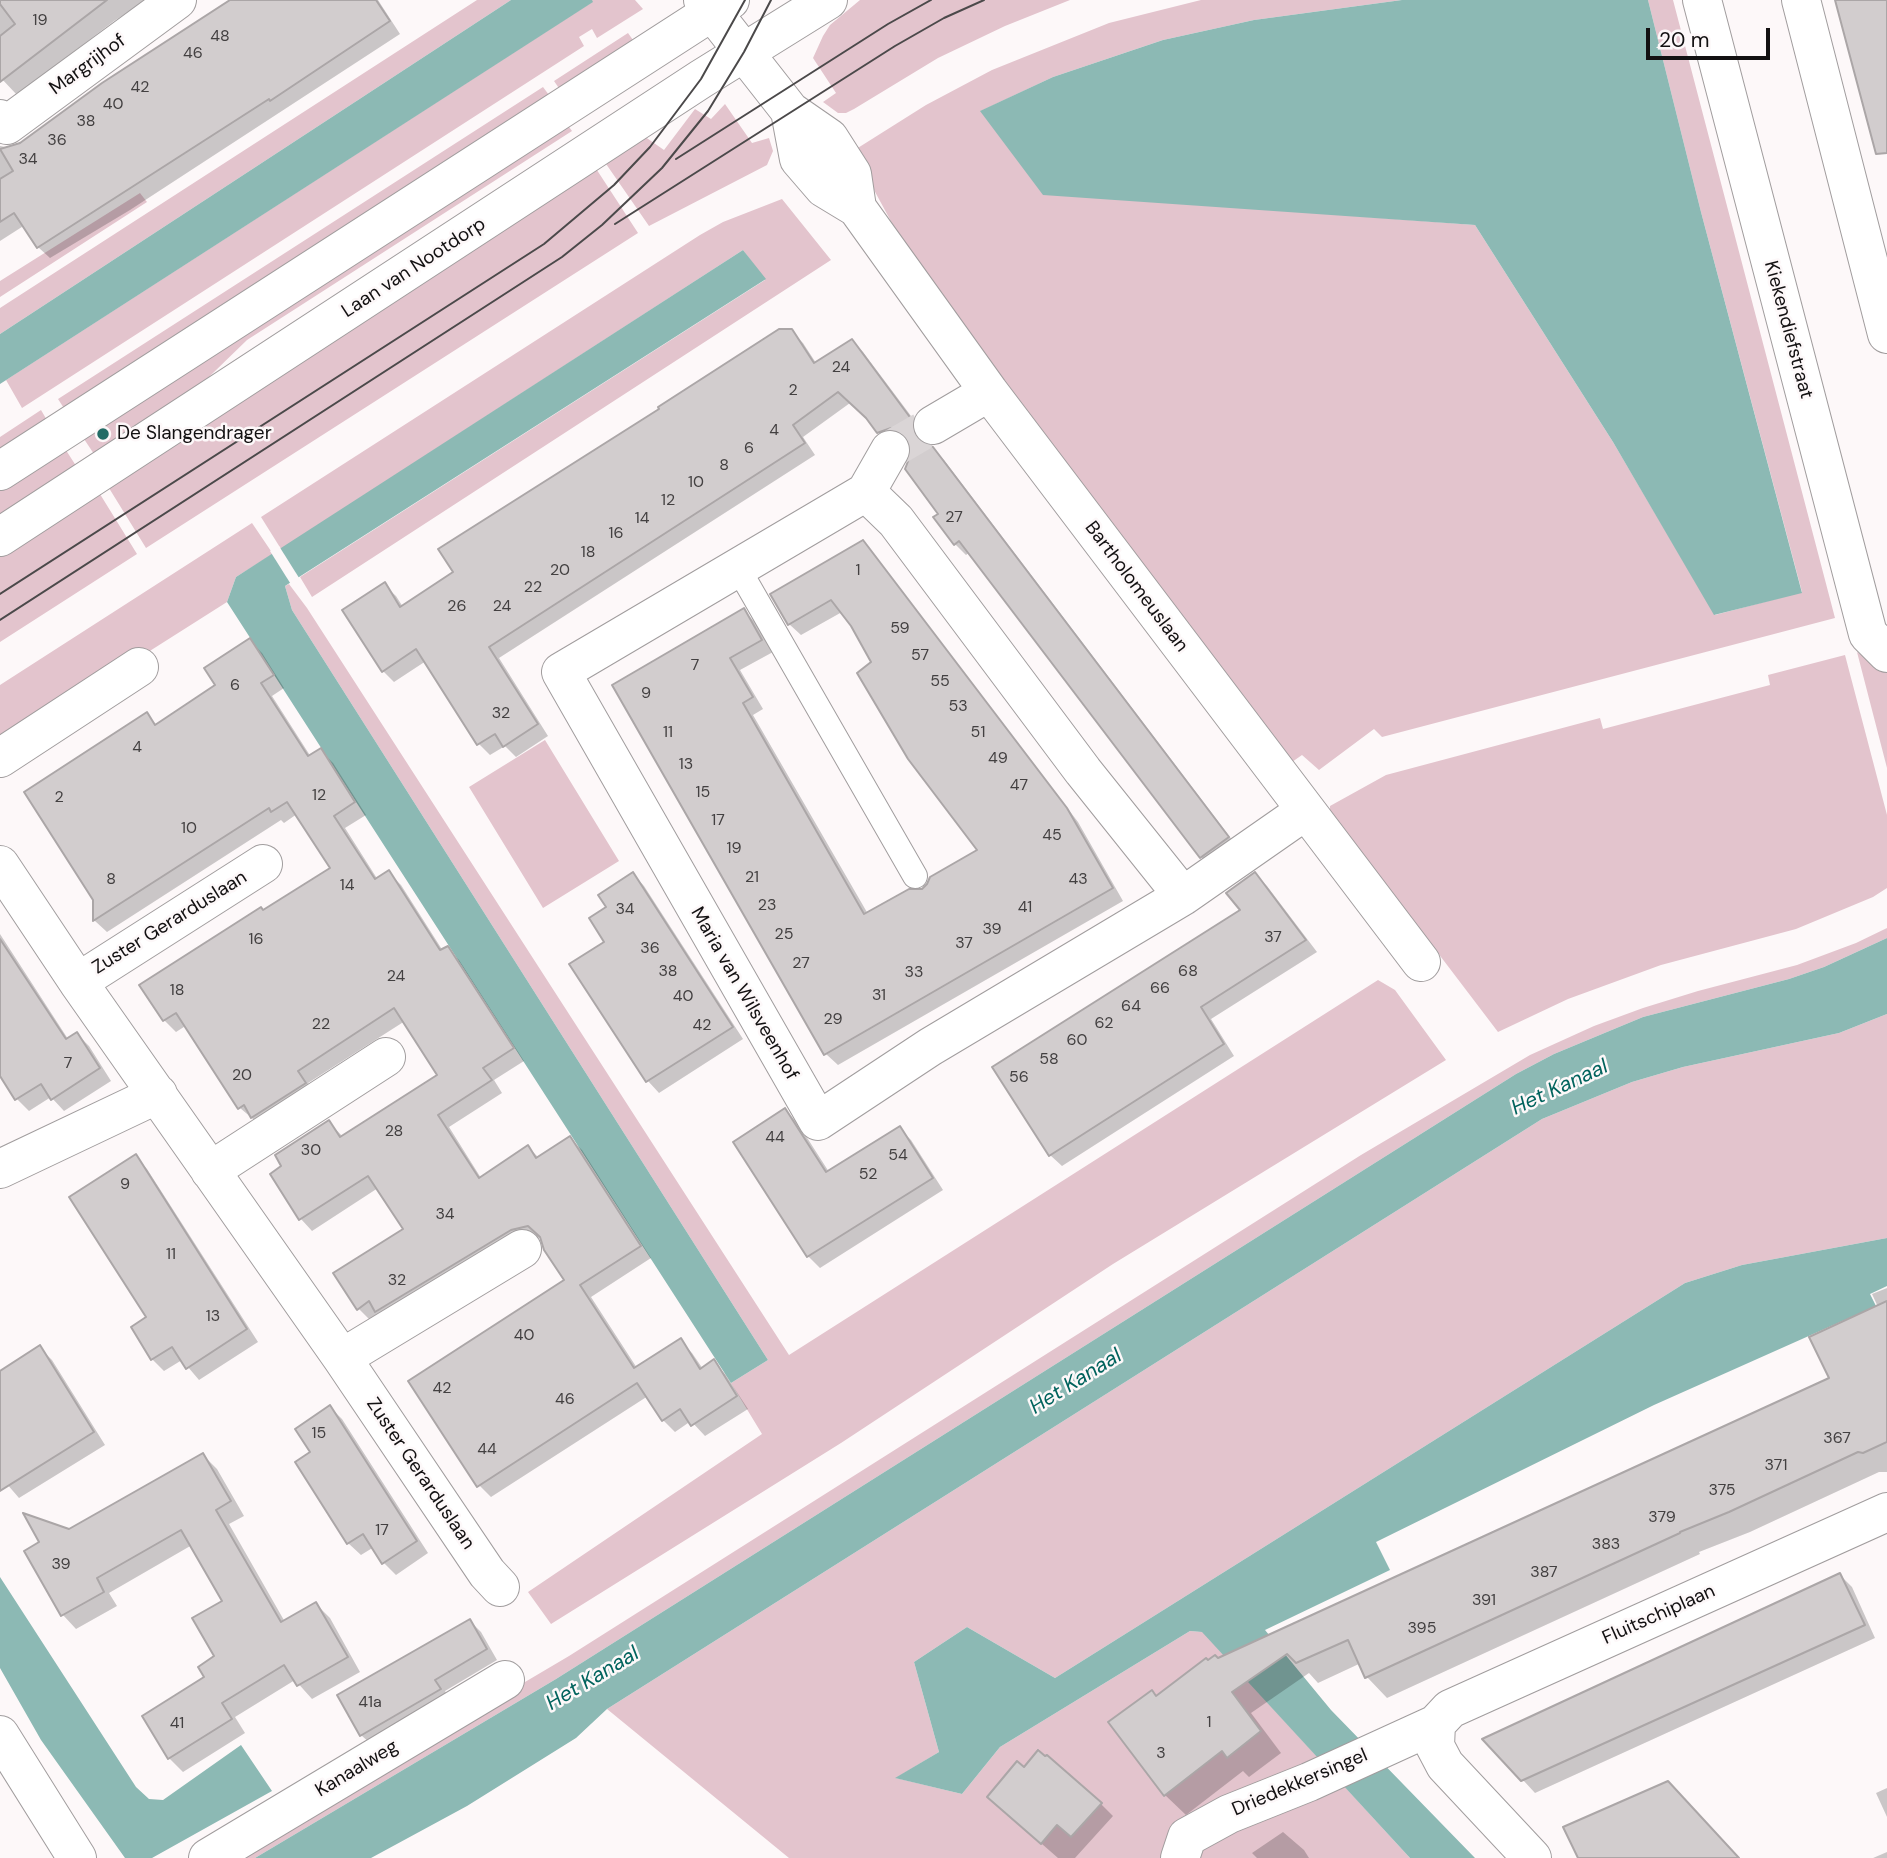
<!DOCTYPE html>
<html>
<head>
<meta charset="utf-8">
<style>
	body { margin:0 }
	#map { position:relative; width:1887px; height:1858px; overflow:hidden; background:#fdf8f9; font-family:"DM Sans",sans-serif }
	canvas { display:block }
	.scale { position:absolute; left:1646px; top:28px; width:124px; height:32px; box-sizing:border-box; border:4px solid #131112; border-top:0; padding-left:9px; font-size:21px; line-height:24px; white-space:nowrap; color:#131112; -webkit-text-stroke:5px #fdf8f9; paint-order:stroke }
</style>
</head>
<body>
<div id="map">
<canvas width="1887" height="1858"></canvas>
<div class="scale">20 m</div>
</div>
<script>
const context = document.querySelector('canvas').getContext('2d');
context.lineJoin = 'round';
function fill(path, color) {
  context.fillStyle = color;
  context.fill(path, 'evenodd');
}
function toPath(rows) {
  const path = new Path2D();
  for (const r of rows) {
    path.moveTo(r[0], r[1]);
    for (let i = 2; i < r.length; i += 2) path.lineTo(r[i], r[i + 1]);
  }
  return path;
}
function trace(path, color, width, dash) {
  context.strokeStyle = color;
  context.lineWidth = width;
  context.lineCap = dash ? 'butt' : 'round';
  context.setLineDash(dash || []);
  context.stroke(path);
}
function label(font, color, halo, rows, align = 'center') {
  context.font = font + ' "DM Sans",sans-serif';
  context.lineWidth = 5;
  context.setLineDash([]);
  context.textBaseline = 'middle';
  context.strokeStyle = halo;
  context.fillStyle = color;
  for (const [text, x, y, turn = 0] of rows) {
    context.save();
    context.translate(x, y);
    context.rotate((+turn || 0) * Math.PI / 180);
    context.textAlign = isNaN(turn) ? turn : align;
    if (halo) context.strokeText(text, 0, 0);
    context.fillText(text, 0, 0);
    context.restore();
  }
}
fill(toPath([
	[477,0,511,0,0,334,0,308],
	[592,0,635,0,643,9,597,38,592,29,579,37,584,46,22,408,6,380,592,2],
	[860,0,1070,0,1005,26,938,58,854,109,846,113,838,113,823,102,836,93,813,58,823,36,830,25],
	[1201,0,1402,0,1254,20,1163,40,1053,77,981,111,1289,211,1475,225,1613,442,1715,615,1802,592,1701,212,1648,0,1673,0,1835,618,1382,737,1374,729,1319,770,1302,755,1292,762,914,264,853,151,926,105,992,70,1109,23],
	[628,33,633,40,565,97,554,81],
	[543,87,555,103,69,416,58,399],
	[725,104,752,143,769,138,773,151,767,165,649,226,604,161,641,134,664,150,695,109,711,119],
	[564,120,572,131,247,340,178,407,98,460,80,433],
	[593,164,638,233,146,548,104,480],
	[140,193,147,202,0,297,0,281],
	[782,199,831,260,312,597,300,577,765,280,743,250,281,549,261,517,700,235,723,222],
	[41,410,51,427,0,460,0,437],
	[62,444,80,472,0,523,0,485],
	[95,486,137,554,0,642,0,547],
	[252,523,273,554,236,577,227,602,0,746,0,685],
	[289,584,307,608,789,1355,1378,980,1395,990,1446,1060,1113,1264,841,1443,551,1624,528,1592,762,1434,731,1383,768,1360,292,610,285,586],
	[1857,652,1887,672,1887,768],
	[1845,655,1887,815,1887,888,1873,897,1796,929,1661,965,1568,999,1498,1032,1330,811,1330,806,1386,775,1600,718,1603,729,1770,685,1768,675],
	[545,740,619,861,543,908,469,787],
	[1887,928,1887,938,1824,967,1789,979,1643,1017,1554,1054,1516,1074,556,1679,255,1858,227,1858,569,1656,1361,1155,1530,1055,1594,1026,1643,1008,1698,991,1797,965,1856,943],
	[1887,1014,1887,1238,1742,1265,1685,1283,1055,1678,967,1627,914,1662,939,1752,896,1778,962,1794,1000,1747,1190,1631,1203,1632,1410,1858,789,1858,607,1709,1542,1119,1632,1082,1683,1067,1839,1033]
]), '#e3c4cd');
fill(toPath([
	[511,0,592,0,593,2,0,384,0,334],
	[1402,0,1648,0,1701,212,1802,593,1714,615,1613,442,1475,225,1043,195,980,111,1053,77,1163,40,1254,20],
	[743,250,766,279,285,586,292,610,768,1360,731,1383,227,602,236,577],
	[1887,938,1887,1014,1839,1033,1683,1067,1632,1082,1542,1119,607,1709,576,1738,467,1806,371,1858,255,1858,556,1679,1516,1074,1554,1054,1643,1017,1789,979,1824,967],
	[1887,1238,1887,1286,1870,1294,1876,1306,1654,1405,1376,1542,1390,1570,1265,1630,1331,1710,1475,1858,1410,1858,1202,1632,1190,1631,1000,1747,962,1794,895,1778,939,1752,914,1662,967,1627,1055,1678,1685,1283,1742,1265],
	[0,1577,136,1787,149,1799,163,1800,241,1745,272,1791,152,1858,125,1858,41,1740,0,1668]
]), '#8cb9b4');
fill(toPath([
	[279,546,301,581,292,586,270,551]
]), '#fdf8f9');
fill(toPath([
	[0,0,147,0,114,21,17,95,0,77],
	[234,0,378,0,400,34,130,210,50,258,38,247,25,225,0,241,0,146,11,148,21,144],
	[791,331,803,343,816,363,852,341,863,352,923,432,924,446,932,448,944,460,1239,849,1212,868,1201,857,970,552,966,555,955,544,940,514,911,441,903,439,890,443,850,403,803,437,815,455,499,658,548,736,516,757,505,746,490,755,479,744,426,661,394,682,383,671,384,585,396,596,403,607],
	[863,542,874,554,1078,822,1123,901,838,1065,826,1054,614,686,744,611,755,622,773,652,740,670,763,709,753,715,868,914,922,891,980,850,852,625,842,612,801,635,789,624],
	[250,641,262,653,284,688,272,696,311,757,321,751,333,763,366,815,345,828,378,880,389,873,401,885,443,951,447,948,459,960,524,1061,494,1080,502,1093,449,1127,481,1178,528,1147,539,1158,570,1138,582,1150,651,1258,591,1297,637,1368,680,1341,692,1353,703,1369,713,1362,725,1374,748,1409,705,1436,691,1421,675,1432,663,1420,648,1396,491,1497,479,1485,566,1281,542,1237,524,1241,370,1320,358,1308,405,1229,378,1188,312,1231,301,1219,329,1122,343,1137,439,1076,405,1021,308,1083,316,1096,265,1129,240,1108,187,1025,176,1032,164,1020,264,912,332,868,297,814,284,823,281,820,107,932,95,921,95,899,146,715,157,725,217,686],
	[633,874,644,886,743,1039,659,1093,648,1081,572,964,606,943,609,908],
	[1255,875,1267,886,1317,952,1211,1019,1234,1056,1062,1166,1050,1155,1242,910],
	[0,934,68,1039,77,1034,89,1046,111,1081,64,1111,51,1097,29,1111,17,1099,0,1073],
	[785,1110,797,1122,829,1172,899,1128,911,1140,943,1190,820,1268,808,1256,735,1143],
	[135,1157,147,1169,258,1342,199,1380,182,1360,164,1371,152,1359],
	[1887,1288,1887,1472,1879,1472,1750,1532,1699,1552,1700,1554,1387,1698,1367,1677,1361,1663,1318,1683,1309,1673,1251,1713,1281,1753,1249,1777,1243,1771,1186,1815,1165,1795,1157,1697,1218,1660,1831,1379,1878,1307,1872,1294],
	[40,1348,52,1360,105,1445,19,1498,0,1476,0,1377],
	[330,1407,342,1419,428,1553,396,1575,384,1563,374,1547,361,1555,348,1543,313,1453],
	[203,1455,217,1469,244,1516,229,1524,285,1622,316,1604,330,1618,360,1672,312,1699,295,1680,235,1717,245,1733,183,1772,169,1758,216,1657,224,1602,192,1545,109,1593,117,1606,76,1629,63,1615,26,1551,69,1531],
	[1840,1575,1852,1587,1875,1638,1535,1793,1523,1780],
	[470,1621,481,1632,497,1660,445,1691,450,1700,372,1745,361,1735],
	[1887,1788,1887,1817,1876,1793],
	[1101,1804,1113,1816,1075,1858,1058,1858,1002,1809],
	[1283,1832,1304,1850,1309,1858,1257,1858,1252,1853],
	[1887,1852,1887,1858,1873,1858]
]), '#0003');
const building = toPath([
	[0,0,107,0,0,82,0,36,15,24,0,4,0,0],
	[230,0,376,0,390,21,270,101,269,99,37,248,14,213,0,222,0,179,13,171,0,149,20,143,102,83,230,0],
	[1835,0,1887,0,1887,153,1876,154,1835,0],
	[779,329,792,329,814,363,852,339,912,420,911,426,915,437,923,444,933,447,1229,837,1200,858,959,541,954,545,933,517,938,514,905,469,912,451,908,438,900,431,891,428,877,433,866,418,838,392,793,425,805,443,489,647,538,724,503,747,495,734,477,745,416,649,382,672,342,610,385,582,400,607,453,572,438,549,659,409,658,407,779,329],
	[863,540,1067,808,1113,888,824,1055,612,685,744,608,762,640,730,658,753,697,743,703,864,914,909,889,922,889,927,884,930,877,977,850,908,759,857,673,871,662,851,626,831,600,788,625,770,594,863,540],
	[250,638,274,675,261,683,308,756,321,748,355,802,334,816,375,879,389,870,440,950,448,946,514,1048,483,1068,492,1080,438,1115,479,1178,528,1145,536,1158,570,1136,641,1246,580,1285,634,1368,681,1338,700,1369,714,1359,737,1396,691,1426,680,1409,662,1421,637,1383,477,1487,408,1381,564,1280,544,1250,540,1237,528,1226,511,1230,375,1312,369,1301,357,1310,333,1273,403,1229,368,1176,299,1220,270,1174,281,1166,275,1155,329,1120,340,1137,437,1075,403,1022,394,1008,298,1071,306,1083,251,1118,244,1105,238,1109,176,1013,163,1021,139,985,261,907,263,910,330,868,287,802,271,812,269,808,93,921,93,900,24,792,147,712,155,725,215,685,204,668,250,638],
	[633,872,733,1027,646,1082,569,964,604,942,589,918,606,907,598,895,633,872],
	[1255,872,1306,940,1201,1007,1224,1044,1049,1156,992,1067,1240,910,1226,893,1255,872],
	[0,939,66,1039,77,1032,100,1068,51,1100,41,1084,15,1100,0,1076,0,939],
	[785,1108,826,1172,900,1126,933,1178,807,1257,733,1142,785,1108],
	[136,1154,247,1329,186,1369,172,1347,151,1360,131,1327,146,1317,69,1197,136,1154],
	[1887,1301,1887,1442,1863,1453,1858,1452,1729,1512,1680,1532,1680,1533,1365,1678,1348,1640,1296,1663,1287,1654,1232,1692,1261,1731,1227,1758,1222,1751,1164,1796,1108,1722,1152,1690,1156,1696,1206,1658,1208,1660,1215,1655,1218,1658,1829,1378,1809,1337,1887,1301],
	[40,1345,94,1432,0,1491,0,1371,40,1345],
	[330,1405,417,1541,382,1564,363,1534,347,1544,295,1462,310,1452,295,1429,330,1405],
	[203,1453,231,1501,216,1510,281,1622,316,1602,348,1657,297,1686,284,1665,222,1703,232,1719,168,1759,142,1716,204,1677,198,1667,214,1656,192,1618,222,1601,181,1530,97,1578,104,1592,61,1616,24,1551,39,1542,23,1513,69,1529,203,1453],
	[1840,1573,1865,1625,1521,1781,1482,1739,1840,1573],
	[470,1619,487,1649,435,1680,441,1689,360,1736,337,1695,470,1619],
	[1038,1750,1045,1756,1047,1755,1102,1803,1071,1837,1057,1825,1041,1844,987,1797,1017,1761,1024,1767,1038,1750],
	[1668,1781,1739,1858,1578,1858,1563,1827,1668,1781]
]);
fill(building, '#d2cdce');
trace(building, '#aba6a7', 2);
trace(toPath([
	[890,450,933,425]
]), '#dad5d6', 38, [38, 19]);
const lane = toPath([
	[738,568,915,876]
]);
const street = toPath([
	[703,0,790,111,829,138,852,174,857,208],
	[1702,0,1868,634,1887,653],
	[1801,0,1887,334],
	[790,111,799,159,824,188,857,208,989,392,1421,962],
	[0,119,7,125,177,0],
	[933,425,989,392],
	[890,450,866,492,561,672,818,1121,930,1047,1183,896,1305,811],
	[866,492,896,521,1083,771,1183,896],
	[0,758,139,667],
	[0,865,78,982,342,1358,487,1573,500,1587],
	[78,982,263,864],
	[0,1169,158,1094],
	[210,1171,386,1057],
	[342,1358,522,1249],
	[1436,1724,1435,1746,1445,1765,1532,1858],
	[0,1735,77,1858],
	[208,1858,505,1680],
	[1180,1858,1187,1837,1229,1814,1309,1782,1436,1724,1450,1709,1887,1512]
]);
const secondary = toPath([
	[0,471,730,0],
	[0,537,701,79,828,0]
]);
trace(lane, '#a19d9e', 26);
trace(street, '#a19d9e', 40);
trace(secondary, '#a19d9e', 40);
trace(lane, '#fff', 24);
trace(street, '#fff', 38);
trace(secondary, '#fff', 38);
trace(toPath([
	[676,159,888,24,931,0],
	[615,224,895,46,944,18,984,0],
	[0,594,544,244,614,185,650,147,701,79,745,0],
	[0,620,562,257,602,225,662,168,708,111,744,52,771,0]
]), '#4b494a', 2);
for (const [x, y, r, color] of [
	[103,434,7,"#236c66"]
]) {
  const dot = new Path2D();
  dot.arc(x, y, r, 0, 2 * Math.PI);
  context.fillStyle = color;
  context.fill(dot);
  trace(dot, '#fdf8f9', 2.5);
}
label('16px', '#434041', null, [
	["19",40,21],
	["48",220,37],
	["46",193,54],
	["42",140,88],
	["40",113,105],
	["38",86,122],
	["36",57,141],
	["34",28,160],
	["24",841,368],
	["2",793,391],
	["4",774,431],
	["6",749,449],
	["8",724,466],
	["10",696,483],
	["12",668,501],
	["27",954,518],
	["14",642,519],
	["16",616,534],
	["18",588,553],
	["20",560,571],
	["1",858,571],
	["22",533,588],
	["26",457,607],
	["24",502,607],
	["59",900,629],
	["57",920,656],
	["7",695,666],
	["55",940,682],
	["6",235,686],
	["9",646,694],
	["53",958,707],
	["32",501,714],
	["11",668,733],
	["51",978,733],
	["4",137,748],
	["49",998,759],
	["13",686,765],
	["47",1019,786],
	["15",703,793],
	["12",319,796],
	["2",59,798],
	["17",718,821],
	["10",189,829],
	["45",1052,836],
	["19",734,849],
	["21",752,878],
	["8",111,880],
	["43",1078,880],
	["14",347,886],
	["23",767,906],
	["41",1025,908],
	["34",625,910],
	["39",992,930],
	["25",784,935],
	["37",1273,938],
	["16",256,940],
	["37",964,944],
	["36",650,949],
	["27",801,964],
	["38",668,972],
	["68",1188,972],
	["33",914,973],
	["24",396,977],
	["66",1160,989],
	["18",177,991],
	["31",879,996],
	["40",683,997],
	["64",1131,1007],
	["29",833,1020],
	["62",1104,1024],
	["22",321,1025],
	["42",702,1026],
	["60",1077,1041],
	["58",1049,1060],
	["7",68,1064],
	["20",242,1076],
	["56",1019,1078],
	["28",394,1132],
	["44",775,1138],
	["30",311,1151],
	["54",898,1156],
	["52",868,1175],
	["9",125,1185],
	["34",445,1215],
	["11",171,1255],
	["32",397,1281],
	["13",213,1317],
	["40",524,1336],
	["42",442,1389],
	["46",565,1400],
	["15",319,1434],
	["367",1837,1439],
	["44",487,1450],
	["371",1776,1466],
	["375",1722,1491],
	["379",1662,1518],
	["17",382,1531],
	["383",1606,1545],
	["39",61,1565],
	["387",1544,1573],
	["391",1484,1601],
	["395",1422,1629],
	["41a",370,1703],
	["1",1209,1723],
	["41",177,1724],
	["3",1161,1754]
]);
label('19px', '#131112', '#fdf8f9', [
	["Margrijhof",88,65,-36],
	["Laan van Nootdorp",414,268,-33],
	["Kiekendiefstraat",1788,330,75],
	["Bartholomeuslaan",1136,587,53],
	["Zuster Gerarduslaan",170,923,-32],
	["Maria van Wilsveenhof",744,994,60],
	["Zuster Gerarduslaan",420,1474,56],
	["Fluitschiplaan",1659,1615,-24],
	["Kanaalweg",357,1769,-31],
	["Driedekkersingel",1300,1783,-23]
]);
label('19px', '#131112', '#fdf8f9', [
	["De Slangendrager",117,434]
], 'left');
label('italic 21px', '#01635d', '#fdf8f9', [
	["Het Kanaal",1560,1088,-25],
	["Het Kanaal",1076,1382,-32],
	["Het Kanaal",593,1679,-31]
]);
</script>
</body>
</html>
